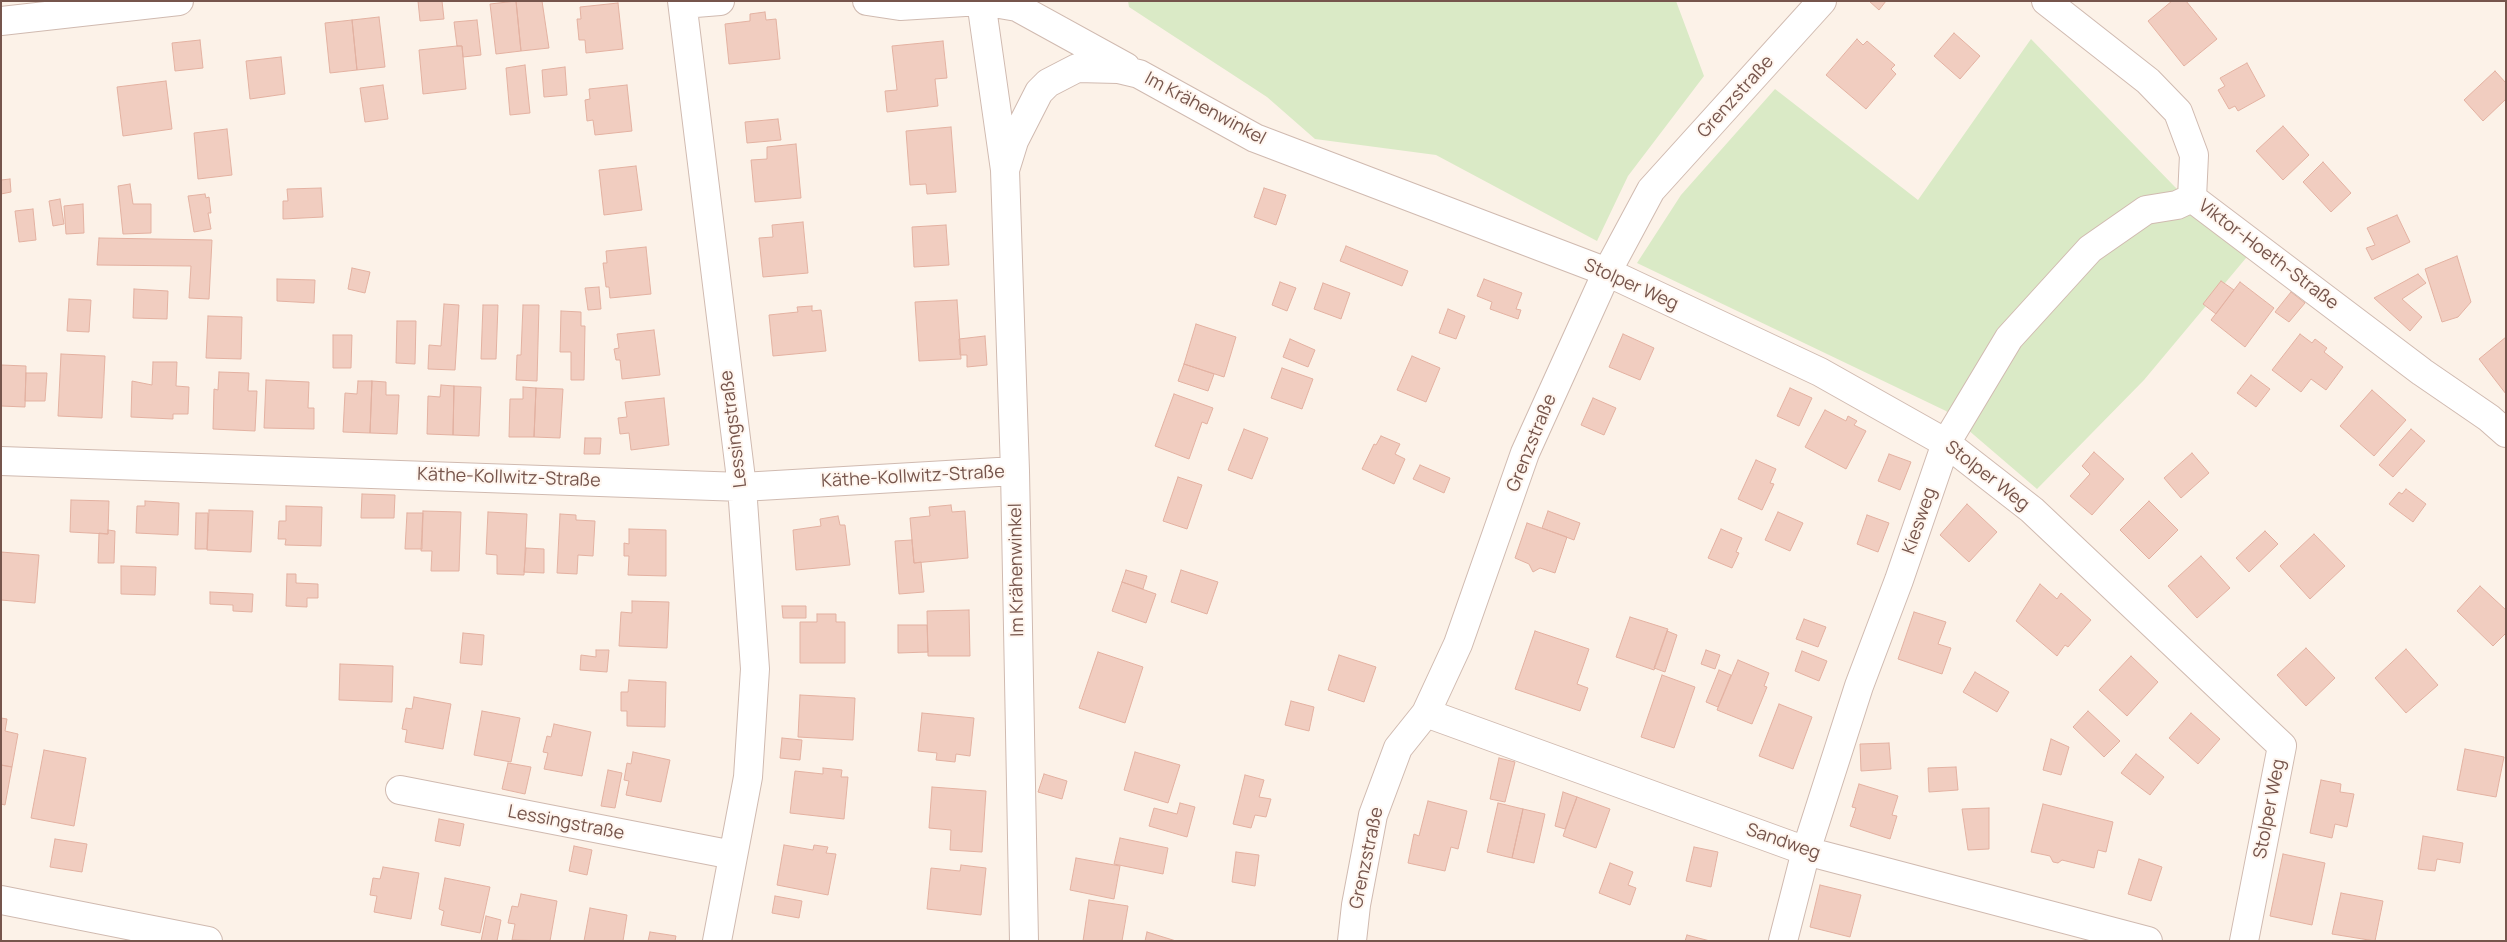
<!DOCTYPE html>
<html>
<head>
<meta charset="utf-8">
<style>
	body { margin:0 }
	#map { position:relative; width:2507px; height:942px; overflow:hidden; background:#fcf2e8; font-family:Manrope,sans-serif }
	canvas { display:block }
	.frame { position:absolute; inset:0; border:2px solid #76554c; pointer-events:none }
</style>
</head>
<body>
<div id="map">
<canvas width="2507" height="942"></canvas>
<div class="frame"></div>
</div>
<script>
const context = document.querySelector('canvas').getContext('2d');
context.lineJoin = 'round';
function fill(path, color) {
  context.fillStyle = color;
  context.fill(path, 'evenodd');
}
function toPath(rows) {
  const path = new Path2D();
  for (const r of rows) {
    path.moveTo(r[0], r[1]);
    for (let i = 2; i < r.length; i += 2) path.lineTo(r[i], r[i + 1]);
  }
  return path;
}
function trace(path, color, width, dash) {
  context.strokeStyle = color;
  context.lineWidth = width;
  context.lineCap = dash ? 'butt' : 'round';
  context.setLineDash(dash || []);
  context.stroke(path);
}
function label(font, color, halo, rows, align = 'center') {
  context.font = font + ' Manrope,sans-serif';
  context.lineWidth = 4;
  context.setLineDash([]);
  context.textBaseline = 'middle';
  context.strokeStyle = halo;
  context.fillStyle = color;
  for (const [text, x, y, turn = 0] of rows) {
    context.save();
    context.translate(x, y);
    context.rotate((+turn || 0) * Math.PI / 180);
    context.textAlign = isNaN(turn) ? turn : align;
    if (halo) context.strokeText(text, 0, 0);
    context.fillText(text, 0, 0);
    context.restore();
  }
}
fill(toPath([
	[1128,1,1676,1,1704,76,1628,176,1597,241,1436,155,1315,139,1267,97,1129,7],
	[2031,39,2175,187,2251,252,2144,380,2037,489,1946,411,1637,263,1681,195,1775,89,1918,200]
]), '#daeac6');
const building = toPath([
	[418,1,442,1,444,19,420,21,418,1],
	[516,1,521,51,496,54,490,4,516,1],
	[516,1,542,1,549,48,521,51,516,1],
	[1869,1,1886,1,1879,10,1869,1],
	[2172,1,2186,1,2217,39,2184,66,2148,21,2172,1],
	[618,3,623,49,586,53,585,40,579,40,577,19,581,19,580,7,618,3],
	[765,12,766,20,776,19,780,59,729,64,725,24,750,21,750,14,765,12],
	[379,17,385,67,357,70,352,20,379,17],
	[352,20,357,70,330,73,325,23,352,20],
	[477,20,481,55,463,57,462,46,457,46,454,22,477,20],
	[1954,33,1980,56,1960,79,1934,56,1954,33],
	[1857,39,1863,45,1867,41,1895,65,1891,69,1896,74,1866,109,1826,75,1857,39],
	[200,40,203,68,175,71,172,43,200,40],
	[943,41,947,78,935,79,938,106,887,112,885,91,897,90,892,46,943,41],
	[457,46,462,46,466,89,423,94,419,50,457,46],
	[281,57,285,94,250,99,246,61,281,57],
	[2247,63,2265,96,2238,111,2235,106,2229,109,2218,90,2225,86,2220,78,2247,63],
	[525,65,530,113,510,115,506,68,525,65],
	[565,67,567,95,544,97,542,70,565,67],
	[2495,71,2506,83,2506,99,2483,121,2464,100,2495,71],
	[166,81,172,129,123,136,117,87,166,81],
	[383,85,388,119,365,122,360,88,383,85],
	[627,85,632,131,595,135,593,120,587,121,585,100,590,99,589,89,627,85],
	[778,119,781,140,747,143,745,122,778,119],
	[2283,126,2309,155,2283,180,2256,151,2283,126],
	[951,127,956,192,927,194,926,184,910,185,906,131,951,127],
	[227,129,232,175,198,179,194,133,227,129],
	[796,144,801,198,755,202,751,160,767,159,767,147,796,144],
	[2323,162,2351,193,2331,212,2303,182,2323,162],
	[636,166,642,210,604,215,599,170,636,166],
	[10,179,11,192,1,194,1,180,10,179],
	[130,184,133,204,151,204,151,233,123,234,118,186,130,184],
	[321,188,323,217,283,219,283,201,288,201,287,189,321,188],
	[1264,188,1286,195,1276,225,1254,217,1264,188],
	[205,194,206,198,209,197,211,213,208,213,211,229,194,232,188,196,205,194],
	[60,199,64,224,53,226,49,201,60,199],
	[83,204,84,233,66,234,64,206,83,204],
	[33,209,36,240,19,242,15,211,33,209],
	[2397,215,2410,242,2372,260,2366,248,2375,245,2367,228,2397,215],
	[803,222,808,273,763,277,759,238,773,237,772,225,803,222],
	[946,225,949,265,914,267,912,227,946,225],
	[99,238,212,240,209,299,189,298,191,266,97,265,99,238],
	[1346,246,1408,271,1402,286,1340,261,1346,246],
	[646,247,651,294,610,298,609,287,606,287,603,263,607,263,606,251,646,247],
	[2457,256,2471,302,2458,317,2442,322,2425,269,2457,256],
	[352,268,370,272,365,293,348,289,352,268],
	[2418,274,2426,283,2402,299,2422,317,2410,331,2374,298,2418,274],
	[277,279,315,280,314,303,277,301,277,279],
	[1484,279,1522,293,1516,309,1521,310,1518,319,1490,309,1492,302,1477,296,1484,279],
	[2221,281,2234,290,2216,314,2203,304,2221,281],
	[1280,282,1296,288,1287,311,1272,305,1280,282],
	[2240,282,2274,308,2245,347,2211,320,2240,282],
	[1323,283,1350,293,1341,319,1314,309,1323,283],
	[599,287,601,309,588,310,585,288,599,287],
	[134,289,168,291,167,319,133,318,134,289],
	[2291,292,2305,303,2289,322,2275,312,2291,292],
	[69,299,91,300,89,332,67,331,69,299],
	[957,300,961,359,919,361,915,302,957,300],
	[444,304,459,305,455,370,428,369,429,345,441,346,444,304],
	[483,305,498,305,496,359,481,359,483,305],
	[523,305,539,305,537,381,516,380,517,355,521,355,523,305],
	[812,306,812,311,821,310,826,351,773,356,769,315,798,312,797,307,812,306],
	[1448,309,1465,316,1456,339,1439,333,1448,309],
	[561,311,581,312,581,326,585,326,584,380,571,380,571,352,560,352,561,311],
	[208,316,242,317,241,359,206,358,208,316],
	[397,321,416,321,415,364,396,363,397,321],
	[1196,324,1236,337,1224,377,1184,364,1196,324],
	[654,330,660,375,622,379,620,360,616,360,614,349,619,348,617,334,654,330],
	[1623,334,1654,348,1640,380,1609,367,1623,334],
	[2300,334,2312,343,2315,339,2327,348,2324,352,2343,367,2326,390,2311,379,2301,392,2272,370,2300,334],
	[333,335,352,335,351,368,333,368,333,335],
	[985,336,987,365,967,367,967,355,960,355,959,339,985,336],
	[2506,337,2506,394,2479,359,2506,337],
	[1290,339,1315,350,1308,367,1283,357,1290,339],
	[61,354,105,356,102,418,58,416,61,354],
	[1412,356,1440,368,1426,402,1397,390,1412,356],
	[153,362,177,362,176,386,189,387,188,414,173,414,173,419,131,417,132,381,152,385,153,362],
	[1184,364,1214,374,1208,391,1178,381,1184,364],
	[1,365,26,366,25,407,1,406,1,365],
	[1282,368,1313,379,1302,409,1271,398,1282,368],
	[219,372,249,373,248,391,257,391,255,431,213,429,214,389,218,390,219,372],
	[26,373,47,373,45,401,25,401,26,373],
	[2251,375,2270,389,2256,407,2237,393,2251,375],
	[266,380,309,382,308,408,314,408,314,429,264,428,266,380],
	[358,381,372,381,370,433,343,432,345,393,357,394,358,381],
	[372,381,386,382,386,395,399,395,397,434,370,433,372,381],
	[441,385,454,386,453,435,427,434,428,396,440,397,441,385],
	[454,386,481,387,479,436,453,435,454,386],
	[523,387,536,388,534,437,509,437,510,399,523,399,523,387],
	[536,388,563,389,560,438,534,437,536,388],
	[1790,388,1812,398,1799,426,1777,416,1790,388],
	[2372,390,2406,420,2374,456,2340,426,2372,390],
	[1174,394,1213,408,1207,424,1202,422,1189,459,1155,446,1174,394],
	[664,398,669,445,631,450,629,433,620,434,618,418,627,417,625,402,664,398],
	[1593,398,1616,408,1604,435,1581,425,1593,398],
	[1825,410,1846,421,1848,416,1857,421,1854,425,1866,431,1846,469,1805,447,1825,410],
	[1244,429,1268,438,1252,479,1228,470,1244,429],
	[2411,429,2425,441,2393,477,2379,465,2411,429],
	[1381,436,1400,444,1395,454,1405,459,1394,484,1362,469,1374,444,1376,445,1381,436],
	[585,438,601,438,600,454,584,454,585,438],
	[2094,452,2124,479,2092,515,2070,496,2090,474,2082,466,2094,452],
	[2192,453,2209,473,2181,498,2164,478,2192,453],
	[1889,454,1911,462,1900,490,1878,481,1889,454],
	[1756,460,1776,469,1770,483,1774,484,1762,510,1738,499,1756,460],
	[1420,465,1450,478,1444,493,1413,479,1420,465],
	[1178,477,1202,485,1187,529,1163,521,1178,477],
	[2406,489,2426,504,2413,522,2389,504,2399,492,2402,494,2406,489],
	[362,494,395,495,394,518,361,518,362,494],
	[71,500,109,501,108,534,70,532,71,500],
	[145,501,179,503,178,535,136,533,137,506,145,506,145,501],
	[2149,501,2178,530,2149,559,2120,530,2149,501],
	[1967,504,1997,532,1969,562,1940,535,1967,504],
	[951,505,952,512,965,511,968,558,914,563,910,518,930,516,929,507,951,505],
	[286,506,322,507,321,546,285,545,286,539,278,539,279,521,286,521,286,506],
	[209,510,253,511,251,552,207,550,209,510],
	[423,511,461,512,459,571,431,571,432,551,421,551,423,511],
	[1548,511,1580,523,1574,540,1542,528,1548,511],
	[488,512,527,514,524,575,497,574,497,555,486,554,488,512],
	[1778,512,1803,523,1790,551,1765,540,1778,512],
	[196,513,208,513,207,549,195,549,196,513],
	[407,513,423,513,422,549,405,549,407,513],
	[560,514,576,515,576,520,595,521,593,556,578,555,577,574,557,573,560,514],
	[1867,515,1889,523,1878,552,1857,544,1867,515],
	[838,516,840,525,845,525,850,565,796,570,793,530,821,526,820,519,838,516],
	[1527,523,1567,537,1555,573,1540,568,1533,572,1529,564,1515,558,1527,523],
	[629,529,666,530,666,576,628,575,629,556,624,556,624,543,629,544,629,529],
	[1721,529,1742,538,1736,552,1739,553,1732,568,1708,558,1721,529],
	[108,530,115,531,114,563,98,563,99,533,108,534,108,530],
	[2265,531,2278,544,2249,572,2236,558,2265,531],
	[2314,534,2345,566,2310,599,2280,566,2314,534],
	[912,540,914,563,921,562,924,592,899,594,895,541,912,540],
	[526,548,544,549,544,573,524,572,526,548],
	[1,552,39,555,35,603,1,600,1,552],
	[2201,556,2230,588,2197,618,2168,586,2201,556],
	[121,566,156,567,155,595,121,594,121,566],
	[1126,570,1147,576,1143,589,1122,582,1126,570],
	[1181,570,1218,582,1207,614,1171,602,1181,570],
	[287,574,296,574,296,583,318,584,318,598,307,598,307,607,286,606,287,574],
	[1122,582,1156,594,1146,623,1112,611,1122,582],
	[2040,584,2057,599,2061,593,2091,620,2068,647,2065,645,2057,656,2016,621,2040,584],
	[2480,586,2506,610,2506,633,2493,646,2457,611,2480,586],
	[210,592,253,594,252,612,233,611,233,605,210,604,210,592],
	[632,601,669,602,667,648,619,646,621,612,632,613,632,601],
	[782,606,806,606,806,618,783,618,782,606],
	[969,610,970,656,928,656,927,611,969,610],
	[1914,612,1946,622,1938,644,1951,648,1942,674,1898,659,1914,612],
	[817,614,836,614,836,622,845,622,845,663,800,663,800,622,817,622,817,614],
	[1630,617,1668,629,1654,670,1616,657,1630,617],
	[1804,619,1826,627,1818,647,1796,639,1804,619],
	[898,625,927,625,928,652,898,653,898,625],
	[1535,631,1589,649,1577,684,1588,688,1580,711,1515,689,1535,631],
	[1667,631,1677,635,1665,672,1654,668,1667,631],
	[463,633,484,635,482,665,460,663,463,633],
	[2306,648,2335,678,2306,706,2277,675,2306,648],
	[2406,649,2438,685,2406,713,2375,678,2406,649],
	[596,650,609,650,607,672,580,670,581,655,596,657,596,650],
	[1706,650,1720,655,1715,669,1701,664,1706,650],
	[1802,651,1827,661,1819,681,1795,671,1802,651],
	[1098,652,1143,667,1125,723,1079,708,1098,652],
	[1339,655,1376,667,1364,702,1328,690,1339,655],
	[2131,656,2158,682,2127,716,2099,690,2131,656],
	[1738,660,1769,673,1764,686,1767,687,1752,724,1717,710,1738,660],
	[340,664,393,666,392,702,339,700,340,664],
	[1719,670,1731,675,1718,707,1706,702,1719,670],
	[1975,672,2009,692,1997,712,1963,692,1975,672],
	[1662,675,1695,687,1674,748,1641,737,1662,675],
	[629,680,666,682,665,727,627,726,627,711,621,711,621,692,628,692,629,680],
	[800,695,855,698,853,740,798,737,800,695],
	[414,697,451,704,443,749,405,742,407,730,402,729,406,708,412,709,414,697],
	[1291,701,1314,707,1309,731,1285,725,1291,701],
	[1779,704,1812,717,1793,769,1759,756,1779,704],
	[482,711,520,718,511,762,474,755,482,711],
	[2088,711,2120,741,2104,757,2073,727,2088,711],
	[922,713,974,718,970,756,956,754,955,762,936,760,937,753,918,751,922,713],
	[2191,713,2220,739,2198,764,2169,738,2191,713],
	[1,718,7,719,5,731,18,734,12,767,1,765,1,718],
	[554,724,591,732,582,776,544,769,548,753,543,752,547,736,551,737,554,724],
	[782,738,802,740,800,760,780,758,782,738],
	[2051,739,2069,747,2061,775,2043,770,2051,739],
	[1889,743,1891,769,1861,771,1860,744,1889,743],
	[2465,749,2504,757,2496,797,2457,790,2465,749],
	[44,750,86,758,74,826,31,818,44,750],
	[633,752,670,760,661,802,626,795,629,781,624,780,627,763,631,764,633,752],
	[1135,752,1180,765,1168,803,1124,790,1135,752],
	[2136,754,2164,777,2150,795,2121,773,2136,754],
	[1499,758,1515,762,1505,802,1490,799,1499,758],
	[508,763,531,767,525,794,502,789,508,763],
	[1,765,12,767,5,805,1,804,1,765],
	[1956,767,1958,790,1929,792,1928,768,1956,767],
	[823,768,842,770,841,777,848,777,844,819,790,813,795,771,823,774,823,768],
	[608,770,622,773,615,808,601,806,608,770],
	[1044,774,1067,781,1062,799,1038,792,1044,774],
	[1245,775,1264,780,1259,797,1271,799,1266,817,1255,815,1251,828,1233,824,1245,775],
	[2321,780,2341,784,2340,792,2354,794,2347,827,2335,824,2332,838,2310,833,2321,780],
	[1859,784,1898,796,1892,815,1897,816,1890,839,1850,826,1856,808,1852,807,1859,784],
	[932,787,986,791,982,852,950,850,951,830,929,828,932,787],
	[1563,792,1577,797,1565,829,1555,826,1563,792],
	[1577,797,1610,809,1596,848,1563,836,1577,797],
	[1428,801,1467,811,1458,849,1451,847,1445,871,1408,863,1414,834,1419,836,1428,801],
	[1180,803,1195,807,1187,837,1149,826,1154,808,1177,814,1180,803],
	[1498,803,1523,809,1512,858,1487,852,1498,803],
	[2043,804,2113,822,2106,852,2098,850,2094,868,2062,860,2058,863,2053,862,2050,856,2031,852,2043,804],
	[1989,808,1989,849,1968,850,1962,809,1989,808],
	[1523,809,1545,814,1534,863,1512,858,1523,809],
	[439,819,464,824,460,846,435,841,439,819],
	[2423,836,2463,843,2460,863,2437,859,2435,871,2418,869,2423,836],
	[1120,838,1168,848,1163,874,1114,864,1120,838],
	[55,839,87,844,82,872,50,867,55,839],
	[784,845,813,850,814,845,828,847,826,853,836,854,828,895,777,885,784,845],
	[574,846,592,850,587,875,569,871,574,846],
	[1694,847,1718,852,1711,887,1686,881,1694,847],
	[1236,852,1259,855,1255,886,1232,882,1236,852],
	[2283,854,2325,863,2312,925,2270,916,2283,854],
	[1076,858,1120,866,1114,899,1070,890,1076,858],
	[2139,859,2162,867,2151,901,2128,894,2139,859],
	[1610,863,1633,872,1628,885,1636,888,1630,905,1599,893,1610,863],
	[961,865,986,868,981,915,927,909,931,868,960,871,961,865],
	[383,867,419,873,411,919,374,912,377,896,370,895,373,878,380,879,383,867],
	[445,878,490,887,480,933,441,925,444,911,439,909,445,878],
	[1820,885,1861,895,1850,937,1810,927,1820,885],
	[2341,893,2383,901,2375,941,2332,934,2341,893],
	[521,894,557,901,550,941,512,940,515,924,508,923,512,906,518,907,521,894],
	[775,896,802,901,799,918,772,913,775,896],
	[1089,900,1128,906,1122,941,1083,941,1089,900],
	[590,908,627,915,623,941,584,941,590,908],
	[486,916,501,920,497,941,481,941,486,916],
	[650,932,676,936,675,941,648,941,650,932],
	[1147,932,1176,941,1145,941,1147,932],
	[1687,935,1710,941,1685,941,1687,935]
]);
fill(building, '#f1cdc0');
trace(building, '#e3b1a1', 1);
const minor = toPath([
	[682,1,742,487,755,669,748,777,717,941],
	[867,1,900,6,981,1],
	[981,1,1005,170,1015,471,1024,941],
	[982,1,1017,7,1126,67],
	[2046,1,2148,81,2178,112,2194,155,2192,198,2422,372,2489,418,2506,433],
	[683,4,720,1],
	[1,21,179,1],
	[1005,170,1014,141,1039,92,1048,83,1077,68,1118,69,1139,74,1255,138,1607,272,1820,372,1946,443,2032,510,2282,746,2244,941],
	[1,461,742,487,1015,471],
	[1426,713,1806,851,2148,941],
	[400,790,733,855],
	[1,900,208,941],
	[1352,941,1356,905,1373,815,1398,748,1426,713,1458,644,1525,453,1607,272,1651,190,1822,1],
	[1783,941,1806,851,1859,686,1899,580,1946,443,2009,338,2090,249,2146,210,2177,205,2192,198]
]);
trace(minor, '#d0bab0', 30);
trace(minor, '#fff', 28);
label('18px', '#76554c', '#fff6ef', [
	["Grenzstraße",1736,97,-48],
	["Im Krähenwinkel",1205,109,28],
	["Viktor-Hoeth-Straße",2268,255,37],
	["Stolper Weg",1631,285,24],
	["Lessingstraße",734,429,-97],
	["Grenzstraße",1532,443,-68],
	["Stolper Weg",1987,476,38],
	["Käthe-Kollwitz-Straße",913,477,-3],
	["Käthe-Kollwitz-Straße",509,478,2],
	["Kiesweg",1920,521,-71],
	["Im Krähenwinkel",1017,570,-91],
	["Stolper Weg",2270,809,-79],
	["Lessingstraße",566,823,11],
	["Sandweg",1783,842,19],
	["Grenzstraße",1367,858,-78]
]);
</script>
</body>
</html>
